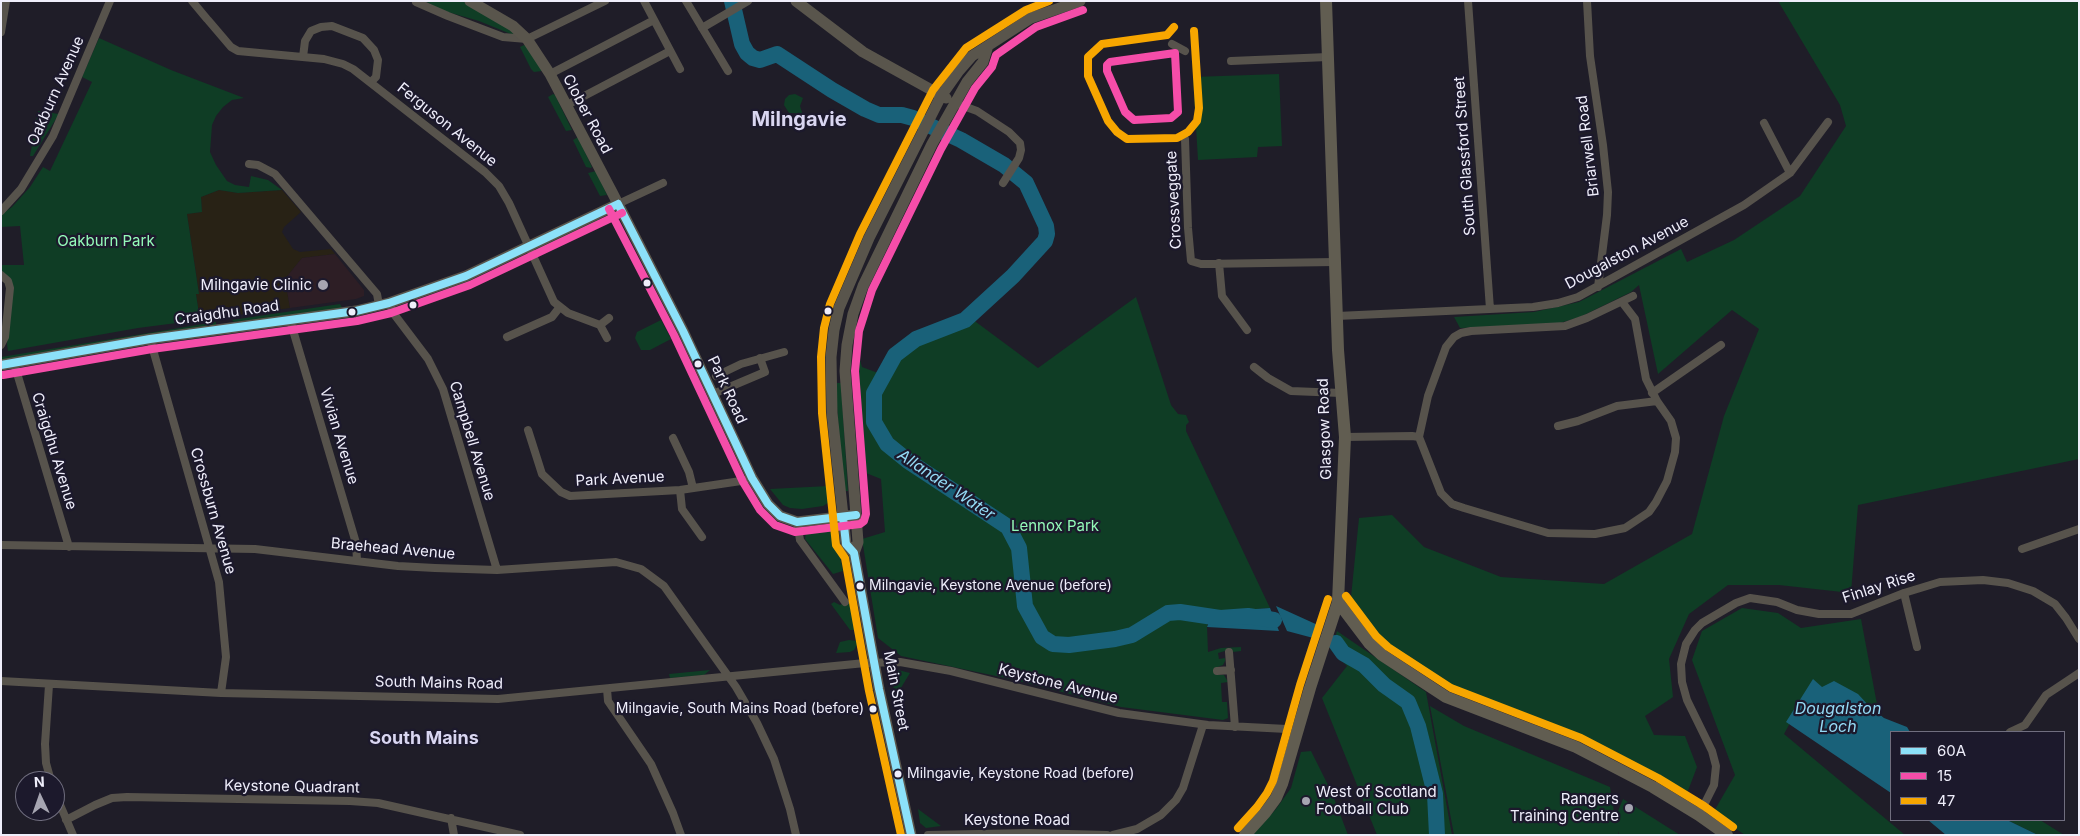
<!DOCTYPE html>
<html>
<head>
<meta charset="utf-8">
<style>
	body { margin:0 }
	#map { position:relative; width:2080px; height:836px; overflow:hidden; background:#1f1d28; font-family:Inter,sans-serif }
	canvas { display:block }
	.frame { position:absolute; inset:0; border:2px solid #efeefb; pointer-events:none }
	.legend { position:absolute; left:1890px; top:731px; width:175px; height:90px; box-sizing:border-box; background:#1c192c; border:1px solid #706e7f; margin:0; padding:6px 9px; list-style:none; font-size:15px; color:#efeefb }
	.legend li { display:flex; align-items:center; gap:10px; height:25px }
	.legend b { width:25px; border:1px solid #706e7f }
	.north { position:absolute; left:15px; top:771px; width:50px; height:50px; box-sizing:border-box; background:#1c192c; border:1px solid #706e7f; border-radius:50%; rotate:357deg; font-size:14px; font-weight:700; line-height:20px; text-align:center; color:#efeefb }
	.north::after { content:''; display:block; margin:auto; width:18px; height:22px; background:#a6a5b1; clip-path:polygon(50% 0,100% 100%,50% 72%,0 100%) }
</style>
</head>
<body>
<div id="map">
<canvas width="2080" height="836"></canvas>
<div class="frame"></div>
<ul class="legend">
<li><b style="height:6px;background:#8ce1f9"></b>60A</li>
<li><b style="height:6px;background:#f54da9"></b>15</li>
<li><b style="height:6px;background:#f7a600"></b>47</li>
</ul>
<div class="north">N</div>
</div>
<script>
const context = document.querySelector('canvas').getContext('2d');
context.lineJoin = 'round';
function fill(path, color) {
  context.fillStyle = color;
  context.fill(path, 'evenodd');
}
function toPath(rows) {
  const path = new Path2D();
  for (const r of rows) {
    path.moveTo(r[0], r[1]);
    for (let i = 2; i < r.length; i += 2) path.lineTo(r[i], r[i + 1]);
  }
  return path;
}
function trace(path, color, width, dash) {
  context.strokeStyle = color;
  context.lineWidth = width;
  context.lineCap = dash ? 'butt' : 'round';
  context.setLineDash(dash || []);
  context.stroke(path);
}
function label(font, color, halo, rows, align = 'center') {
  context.font = font + ' Inter,sans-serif';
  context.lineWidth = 4.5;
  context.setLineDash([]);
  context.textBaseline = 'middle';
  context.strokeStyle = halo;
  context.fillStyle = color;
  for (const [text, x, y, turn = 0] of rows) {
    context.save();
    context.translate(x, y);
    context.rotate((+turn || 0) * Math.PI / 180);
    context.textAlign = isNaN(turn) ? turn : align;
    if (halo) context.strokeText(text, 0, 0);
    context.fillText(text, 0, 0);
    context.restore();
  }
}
fill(toPath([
	[219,190,238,193,282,190,301,212,284,227,282,232,293,249,300,252,331,249,335,254,302,258,285,279,290,308,200,320,196,294,199,293,187,214,202,212,201,197]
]), '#282215');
fill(toPath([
	[335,254,364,290,364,296,356,299,290,308,285,279,302,258]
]), '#2d1e25');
fill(toPath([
	[425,1,462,1,509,27,518,37,479,21,441,10],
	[1778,1,2079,1,2079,459,1858,505,1851,593,1779,585,1728,585,1689,614,1669,659,1673,697,1645,716,1654,735,1685,736,1697,767,1686,796,1569,731,1435,681,1368,633,1351,597,1359,518,1392,515,1424,547,1501,577,1604,584,1692,534,1724,416,1759,329,1732,310,1658,374,1639,285,1631,292,1580,317,1553,325,1460,328,1454,317,1534,312,1579,302,1681,249,1687,262,1734,240,1800,196,1846,126,1840,105],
	[99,38,171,70,244,98,232,100,223,107,216,116,212,125,210,152,216,165,227,181,235,185,249,187,251,176,268,180,282,190,238,193,219,190,201,197,202,212,187,214,199,294,196,294,200,320,138,328,8,351,7,344,12,289,11,281,1,271,1,265,24,265,20,226,1,227,1,215,12,207,30,187,43,167,50,171,92,82,82,77],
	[524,45,530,48,542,71,534,72,531,69,520,47],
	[1279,74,1282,146,1258,147,1257,157,1198,160,1193,77],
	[553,94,555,95,572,130,566,131,548,97],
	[795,94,803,98,800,106,803,115,798,117,795,113,789,113,784,105,785,99,789,95],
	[38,111,59,114,33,156,30,156],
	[578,137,592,167,591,168,586,167,573,140],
	[596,171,607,195,600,196,588,173],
	[599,218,600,224,541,252,540,251,538,247],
	[474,277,478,282,446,297,443,290],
	[1136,297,1171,405,1178,414,1186,415,1189,422,1186,425,1186,431,1270,608,1213,612,1207,626,1208,652,1221,648,1241,647,1241,651,1233,652,1232,649,1218,653,1219,659,1225,658,1225,661,1223,665,1215,668,1215,675,1224,675,1228,682,1221,683,1222,702,1227,702,1228,718,1223,720,1121,707,1015,680,901,656,878,638,862,539,885,532,881,479,861,471,857,353,867,315,858,353,862,367,878,373,903,341,972,319,1038,368],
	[340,304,343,309,234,322,232,320],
	[661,320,671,339,650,350,641,350,635,338,637,332],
	[216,322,216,325,1,361,1,357],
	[835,383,841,383,848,491,844,491],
	[711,403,741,470,738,471,707,405],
	[829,486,830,497,828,503,823,506,802,509,790,508,783,505,770,489],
	[825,529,832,530,836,534,843,571,833,574,805,539,806,532],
	[849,600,850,601,855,630,850,630,831,604,834,602,840,605],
	[1742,608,1778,613,1801,628,1861,619,1879,715,1807,692,1784,734,1905,835,1745,835,1713,813,1735,775,1692,660,1702,631],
	[1337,631,1426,692,1452,835,1377,835,1322,698,1347,666,1331,650],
	[849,640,857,641,857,645,854,650,850,652,836,653,840,642],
	[710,670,704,675,670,678,669,674],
	[898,670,910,673,899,691,894,694,892,673],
	[1430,706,1464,726,1610,787,1615,818,1623,799,1680,835,1619,835,1618,831,1618,835,1454,835],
	[1311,751,1332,793,1348,835,1253,835,1276,809,1291,788,1301,752],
	[918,809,941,826,926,828,920,823],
	[2007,820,2040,820,2064,835,2038,835]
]), '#0f3d25');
fill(toPath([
	[1276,606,1320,626,1317,639,1287,631],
	[1270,608,1279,631,1207,627,1213,612],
	[1813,679,1822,687,1834,681,1858,694,1870,707,1884,718,1907,727,1910,732,1891,732,1891,793,1786,722],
	[1928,820,2007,820,2038,835,1946,835]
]), '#196179');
trace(toPath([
	[732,1,742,44,747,53,753,58,760,60,777,54,832,90,865,109,879,115,902,115,913,118,961,140,1004,165,1026,183,1046,226,1047,234,1045,241,1013,276,965,320,916,339,895,355,874,393,874,422,887,444,908,461,1008,527,1019,548,1025,606,1042,637,1053,644,1069,645,1115,639,1132,635,1168,613,1180,612,1220,618,1248,616,1274,620],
	[1336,643,1343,653,1364,665,1384,685,1408,702,1418,726,1435,794,1437,835]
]), '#196179', 16);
trace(toPath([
	[192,1,207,19],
	[644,1,680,69],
	[686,1,728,71],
	[1468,1,1490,309],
	[1587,1,1590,56,1603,145,1608,192,1607,215,1598,287],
	[416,2,448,16,503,37,527,39,605,1],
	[208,20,231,47,238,51,324,59,343,64,353,69,485,172,499,186,509,203,554,302,568,313,600,325,607,338],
	[702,28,748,1],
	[1,32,6,1],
	[1172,44,1185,51],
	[303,57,305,41,311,31,321,27,332,26,363,38,374,50,378,60,376,77,371,82],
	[1231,61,1328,57],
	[550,74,654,20],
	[955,103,977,111,1009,132,1020,143,1021,150,1019,158,1003,183],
	[567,105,670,51],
	[1764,123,1790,173],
	[1185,139,1188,228,1191,261,1201,264,1335,262],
	[249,164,258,165,275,174,371,287,377,294,379,305],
	[618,204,663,183],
	[1,211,21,189,53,136,110,1],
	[1219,263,1222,296,1247,330],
	[1,275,8,281,10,288,5,337,1,345],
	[389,303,394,314,428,359,443,389,497,570],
	[1337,316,1533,307,1558,303,1578,297,1744,205,1790,173,1828,122],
	[290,320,356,543,357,560],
	[600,325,609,318],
	[507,337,552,317,559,308],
	[150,339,219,582,226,657,221,693],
	[14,363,69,547],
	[1254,367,1268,378,1291,391,1341,393],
	[716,376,741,364,784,352],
	[1652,393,1721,345],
	[713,394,765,372,760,358],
	[1558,426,1578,421,1617,406,1657,401],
	[528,430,542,474,561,492,570,496,680,490,741,481,752,478],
	[1345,437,1412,436,1419,437,1441,493,1452,504,1464,508,1548,533,1595,534,1625,528,1649,512,1656,502,1667,481,1675,452,1676,438,1671,421,1657,401,1646,379,1635,319,1622,302],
	[1419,437,1428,396,1446,347,1454,337,1461,333,1471,331,1565,326,1587,318,1633,296],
	[673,438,689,472,693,488],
	[680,490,682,509,702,537],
	[797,522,800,540,845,602],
	[1,545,255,549,398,566,435,568,497,570,616,562,641,569,664,586,736,687,757,723,774,759,790,809,796,835],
	[2022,549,2079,529],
	[1904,593,1917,647],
	[1229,652,1235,727],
	[1217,671,1231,670],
	[1,681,221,693,498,699,865,663,900,662,951,671,1119,713,1208,725,1287,729],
	[49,685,45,744,46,763,51,781],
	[607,689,608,701,651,764,673,813,681,835],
	[2010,732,2025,725,2046,695,2079,673],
	[55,793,73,835],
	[1699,815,1714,785,1716,766,1712,751,1687,700,1682,682,1681,664,1686,644,1695,630,1702,623,1736,603,1750,598,1777,602,1797,610,1819,614,1851,614,1904,593,1940,582,1983,580,2008,583,2033,591,2055,604,2066,618,2079,639],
	[451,818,454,835],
	[66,820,95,805,112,798,127,797,350,801,378,803,520,835],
	[928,835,1029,833,1107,835],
	[1113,835,1137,829,1161,815,1176,800,1183,788,1203,725]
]), '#57534c', 8);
trace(toPath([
	[470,1,513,26,527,39,550,74,613,194,683,331,752,478,768,504,780,516,797,522,856,515],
	[796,1,863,52,946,98],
	[1,365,150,339,356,311,389,303,466,276,618,204],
	[854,553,858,542,845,371,847,345,853,314,863,286,932,144,967,82,983,62,987,49],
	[911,835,879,689,854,553,846,544,832,413,831,357,834,330,839,308,869,238,941,96,958,72,972,56,1031,18,1080,1]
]), '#59554c', 11);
trace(toPath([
	[1338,602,1369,643,1382,655,1446,697,1576,747,1653,787,1699,815,1727,835],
	[1245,835,1265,813,1276,798,1282,784,1310,688,1338,602,1345,437,1338,350,1326,1]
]), '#615d51', 12);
trace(toPath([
	[618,204,683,331,752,478,768,504,780,516,797,522,856,515],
	[1,365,150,339,356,311,389,303,466,276,618,204],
	[843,517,846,544,854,553,879,689,911,835]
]), '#8ce1f9', 8);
trace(toPath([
	[1175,53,1178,112,1171,118,1134,120,1125,112,1107,71,1107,65,1110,62,1175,53],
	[609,209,674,335,743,482,760,510,775,525,795,532,860,524,864,521,866,514,855,371,859,331,872,290,941,149,975,88,992,67,996,55,1036,27,1083,10],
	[3,375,152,349,357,321,391,313,470,285,622,213]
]), '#f54da9', 8);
trace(toPath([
	[1174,27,1167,35,1102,44,1088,57,1088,76,1108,121,1117,132,1127,139,1177,138,1188,132,1197,121,1199,108,1194,31],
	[1346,596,1376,636,1388,647,1451,688,1581,738,1658,778,1704,806,1733,827],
	[1238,828,1257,807,1267,793,1273,781,1300,685,1328,599],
	[901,835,869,691,845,558,836,545,822,413,821,357,824,328,830,304,860,234,933,90,966,48,1026,10,1049,1]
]), '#f7a600', 8);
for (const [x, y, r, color] of [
	[647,283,4.5,"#efeefb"],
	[323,285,6,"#a6a5b1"],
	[413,305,4.5,"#efeefb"],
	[828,311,4.5,"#efeefb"],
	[352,312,4.5,"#efeefb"],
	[698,364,4.5,"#efeefb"],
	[860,586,4.5,"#efeefb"],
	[873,709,4.5,"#efeefb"],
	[898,774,4.5,"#efeefb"],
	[1306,801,5,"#a6a5b1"],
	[1629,808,5,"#a6a5b1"]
]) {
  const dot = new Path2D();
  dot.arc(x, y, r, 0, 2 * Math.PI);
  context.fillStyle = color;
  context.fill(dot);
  trace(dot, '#1c192c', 2);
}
label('14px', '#efeefb', '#1c192c', [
	["Milngavie, Keystone Avenue (before)",869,586],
	["Milngavie, South Mains Road (before)",864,709,"right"],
	["Milngavie, Keystone Road (before)",907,774]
], 'left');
label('15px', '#efeefb', '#1c192c', [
	["Oakburn Avenue",56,91,-66],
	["Clober Road",587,114,62],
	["Ferguson Avenue",447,125,39],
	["Briarwell Road",1588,146,-97],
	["South Glassford Street",1465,156,-94],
	["Crossveggate",1174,200,-93],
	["Dougalston Avenue",1627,253,-28],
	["Craigdhu Road",227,313,-8],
	["Park Road",727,390,65],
	["Glasgow Road",1325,429,-92],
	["Vivian Avenue",339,436,73],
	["Campbell Avenue",472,441,73],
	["Craigdhu Avenue",54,451,73],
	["Park Avenue",620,479,-3],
	["Crossburn Avenue",213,511,74],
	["Braehead Avenue",393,549,5],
	["Finlay Rise",1879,587,-18],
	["South Mains Road",439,683,1],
	["Keystone Avenue",1058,684,14],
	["Main Street",896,691,79],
	["Keystone Quadrant",292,787,1],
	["Keystone Road",1017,820]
]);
label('15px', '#94fbb9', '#1c192c', [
	["Oakburn Park",106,241],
	["Lennox Park",1055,526]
]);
label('15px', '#efeefb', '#1c192c', [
	["Milngavie Clinic",312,285],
	["West of Scotland",1316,792,"left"],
	["Football Club",1316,809,"left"],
	["Rangers",1619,799],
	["Training Centre",1619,816]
], 'right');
label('italic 16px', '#94daf5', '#1c192c', [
	["Allander Water",946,485,34],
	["Dougalston",1838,709],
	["Loch",1838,727]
]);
label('bold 18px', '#d9d6f1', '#1c192c', [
	["South Mains",424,739]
]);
label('bold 20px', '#d9d6f1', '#1c192c', [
	["Milngavie",799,120]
]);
</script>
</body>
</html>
